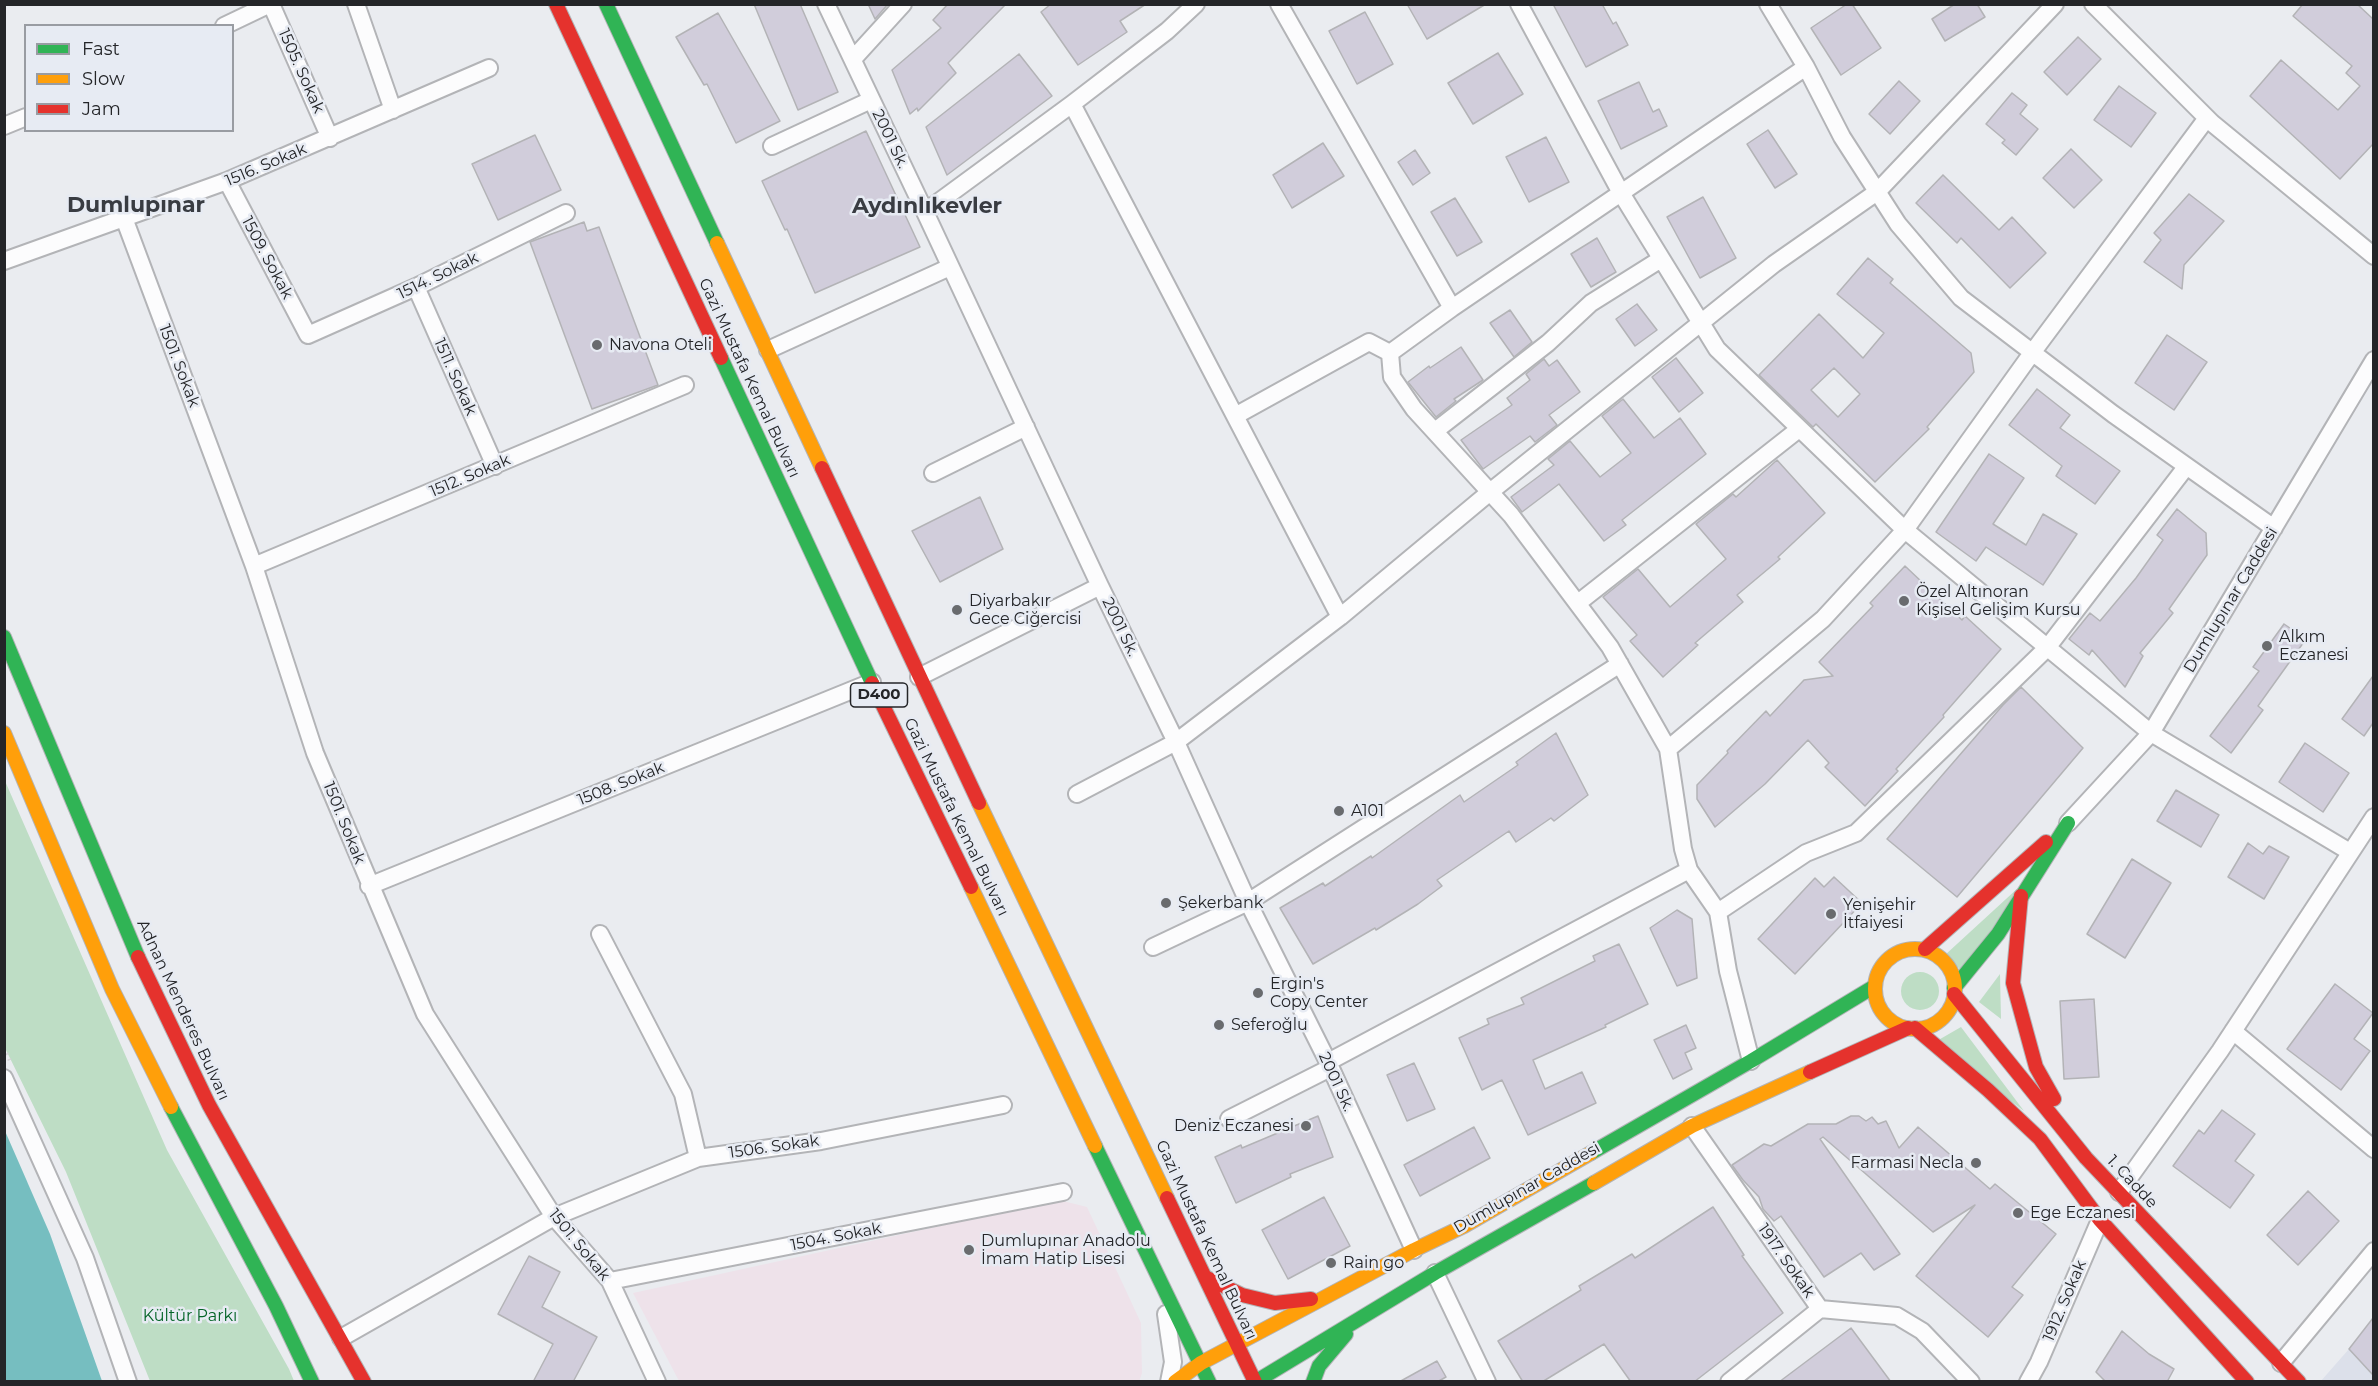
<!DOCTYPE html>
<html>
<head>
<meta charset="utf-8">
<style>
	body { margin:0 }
	#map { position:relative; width:2378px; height:1386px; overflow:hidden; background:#eaecf0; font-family:Montserrat,sans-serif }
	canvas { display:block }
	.frame { position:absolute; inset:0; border:6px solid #242528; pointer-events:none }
	.legend { position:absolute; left:24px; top:24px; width:210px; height:108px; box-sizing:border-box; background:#e7ebf3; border:2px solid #999ca2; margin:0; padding:8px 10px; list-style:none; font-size:18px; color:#242528 }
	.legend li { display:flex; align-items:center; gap:12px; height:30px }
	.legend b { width:30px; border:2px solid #999ca2 }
</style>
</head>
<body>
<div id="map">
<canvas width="2378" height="1386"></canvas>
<div class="frame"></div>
<ul class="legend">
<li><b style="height:8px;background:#30b455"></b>Fast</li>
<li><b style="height:8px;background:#ff9f0a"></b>Slow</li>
<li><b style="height:8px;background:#e5322d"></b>Jam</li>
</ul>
</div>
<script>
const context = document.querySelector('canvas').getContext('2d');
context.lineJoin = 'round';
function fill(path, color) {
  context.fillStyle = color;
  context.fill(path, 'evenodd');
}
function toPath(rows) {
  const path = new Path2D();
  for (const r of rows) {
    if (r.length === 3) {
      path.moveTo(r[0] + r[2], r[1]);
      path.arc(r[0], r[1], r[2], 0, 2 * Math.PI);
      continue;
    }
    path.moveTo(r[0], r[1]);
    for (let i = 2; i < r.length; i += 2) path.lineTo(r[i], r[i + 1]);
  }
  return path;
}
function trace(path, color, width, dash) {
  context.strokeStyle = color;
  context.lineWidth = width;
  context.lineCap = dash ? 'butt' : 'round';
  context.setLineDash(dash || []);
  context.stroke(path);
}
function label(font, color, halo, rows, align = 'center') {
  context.font = font + ' Montserrat,sans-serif';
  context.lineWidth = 5;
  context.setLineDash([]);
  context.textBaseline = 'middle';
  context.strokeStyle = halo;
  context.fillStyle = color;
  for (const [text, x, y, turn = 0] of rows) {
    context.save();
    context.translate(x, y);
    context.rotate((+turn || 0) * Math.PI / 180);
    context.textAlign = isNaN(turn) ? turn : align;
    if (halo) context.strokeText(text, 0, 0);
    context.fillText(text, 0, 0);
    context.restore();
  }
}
fill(toPath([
	[2373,1318,2373,1381,2320,1382,2349,1349]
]), '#dce0ea');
fill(toPath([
	[1059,1200,1087,1207,1141,1323,1142,1373,1139,1382,679,1381,633,1293]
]), '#eee2ea');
fill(toPath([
	[5,781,167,1150,289,1369,294,1381,150,1381,66,1172,5,1048],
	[2018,888,1964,973,1945,955],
	[1920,991,19],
	[2000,974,2001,1019,1979,1002],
	[1961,1027,2024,1111,1935,1042]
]), '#beddc5');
fill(toPath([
	[5,1131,50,1234,102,1381,5,1381]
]), '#76bec0');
const building = toPath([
	[754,4,800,4,838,92,798,110,754,4],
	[868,4,888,4,875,19,868,4],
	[948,4,1006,4,948,63,956,73,918,111,917,108,910,114,892,70,941,28,933,20,948,4],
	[1051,4,1146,4,1120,21,1127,32,1078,65,1041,12,1051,4],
	[1407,4,1486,4,1427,39,1407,4],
	[1553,4,1602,4,1613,24,1616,22,1628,45,1586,67,1553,4],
	[1847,4,1852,4,1881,48,1841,75,1811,28,1847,4],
	[1955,4,1977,4,1985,17,1945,41,1932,19,1955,4],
	[2303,4,2357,4,2373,19,2373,144,2340,179,2250,96,2281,60,2338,110,2360,86,2346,73,2352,66,2293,16,2303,4],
	[1365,12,1393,64,1357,84,1329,31,1365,12],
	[718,13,780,121,736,143,707,84,704,85,676,37,718,13],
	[2078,37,2101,59,2067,95,2044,72,2078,37],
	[1498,53,1523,94,1473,124,1448,83,1498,53],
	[1019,54,1052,96,947,175,926,127,1019,54],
	[1899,81,1920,101,1890,134,1869,114,1899,81],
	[1639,82,1653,112,1659,109,1667,126,1621,149,1598,101,1639,82],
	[2119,86,2156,113,2131,147,2094,120,2119,86],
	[2012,93,2027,105,2020,114,2038,129,2016,155,2002,143,2005,140,1986,124,2012,93],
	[1768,130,1797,174,1775,188,1747,144,1768,130],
	[866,131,920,247,815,293,787,229,785,230,762,181,866,131],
	[535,135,561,190,498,220,472,164,535,135],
	[1546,137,1569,182,1529,202,1506,157,1546,137],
	[1323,143,1344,176,1292,208,1273,175,1323,143],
	[2071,149,2102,180,2074,208,2043,178,2071,149],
	[1415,150,1430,173,1413,185,1398,162,1415,150],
	[1943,175,1999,230,2012,217,2046,253,2010,288,1961,238,1957,243,1916,203,1943,175],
	[2189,194,2224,221,2184,265,2182,289,2144,262,2161,240,2154,233,2189,194],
	[1703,197,1736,258,1700,278,1667,217,1703,197],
	[1455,198,1482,242,1457,256,1431,212,1455,198],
	[584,222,587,231,599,227,658,385,592,409,530,242,584,222],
	[1597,238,1616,272,1591,287,1571,254,1597,238],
	[1868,258,1893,279,1890,283,1971,353,1974,372,1927,427,1929,429,1875,482,1816,424,1813,427,1759,375,1819,314,1863,358,1884,333,1837,294,1868,258],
	[1834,368,1860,394,1838,417,1811,390,1834,368],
	[1637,304,1657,330,1635,346,1616,319,1637,304],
	[1510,310,1532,342,1514,357,1490,323,1510,310],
	[2167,335,2207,362,2174,410,2135,383,2167,335],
	[1461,347,1483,380,1454,399,1456,401,1436,417,1408,382,1429,366,1430,368,1461,347],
	[1676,358,1703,393,1679,412,1652,377,1676,358],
	[1544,359,1549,366,1557,360,1580,392,1549,415,1557,425,1535,442,1530,436,1483,469,1461,440,1512,405,1507,398,1530,380,1526,374,1544,359],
	[2037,389,2070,415,2060,428,2120,471,2095,504,2056,476,2062,466,2009,425,2037,389],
	[1623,399,1654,438,1680,418,1706,454,1622,520,1626,525,1604,541,1559,484,1522,512,1511,497,1554,465,1548,459,1570,441,1600,477,1631,453,1602,416,1623,399],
	[1989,454,2024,478,1993,524,2026,545,2043,514,2077,534,2043,585,1986,547,1976,561,1936,532,1989,454],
	[1777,460,1825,513,1778,557,1780,559,1737,595,1743,602,1695,643,1698,645,1663,677,1630,641,1637,635,1603,597,1638,569,1670,607,1726,559,1696,524,1733,494,1736,497,1777,460],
	[980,497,1003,549,940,582,912,531,980,497],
	[2177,509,2206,533,2207,555,2169,609,2173,613,2140,653,2143,656,2125,687,2092,650,2089,655,2069,639,2090,613,2100,621,2136,578,2163,540,2157,535,2177,509],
	[1905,566,1962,620,1965,616,2001,649,1943,715,1944,717,1896,769,1898,771,1865,806,1825,767,1829,763,1808,740,1765,784,1715,827,1697,799,1697,785,1728,753,1727,751,1766,711,1770,716,1804,680,1833,676,1819,662,1873,606,1870,603,1905,566],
	[2284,624,2306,639,2258,706,2263,710,2231,753,2210,736,2259,671,2253,667,2284,624],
	[2373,676,2373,723,2364,736,2342,719,2373,676],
	[2021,687,2083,748,1957,897,1887,839,2003,705,2021,687],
	[1556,733,1588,795,1554,821,1551,818,1516,842,1509,831,1437,880,1442,886,1418,904,1376,930,1375,928,1313,964,1280,908,1323,883,1325,886,1371,856,1372,858,1460,795,1464,802,1518,765,1516,762,1556,733],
	[2305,743,2349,773,2323,812,2279,782,2305,743],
	[2176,790,2219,815,2201,847,2157,821,2176,790],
	[2248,843,2263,854,2269,846,2289,857,2264,899,2228,877,2248,843],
	[2132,859,2171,883,2125,958,2087,934,2132,859],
	[1834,877,1862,903,1795,974,1758,939,1815,878,1824,887,1834,877],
	[1677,910,1692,919,1697,978,1677,986,1650,928,1677,910],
	[1619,944,1648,1004,1605,1025,1606,1027,1533,1060,1545,1089,1582,1072,1596,1103,1528,1135,1502,1080,1482,1090,1459,1038,1489,1024,1487,1019,1524,1004,1521,998,1595,961,1593,956,1619,944],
	[2335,984,2373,1013,2354,1039,2370,1051,2341,1090,2287,1049,2335,984],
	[2094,999,2099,1077,2064,1079,2060,1001,2094,999],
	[1686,1025,1696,1048,1685,1053,1692,1069,1673,1079,1654,1040,1686,1025],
	[1414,1063,1435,1109,1407,1121,1387,1075,1414,1063],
	[2222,1110,2255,1134,2235,1161,2254,1175,2230,1208,2173,1166,2199,1130,2204,1134,2222,1110],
	[1318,1116,1333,1157,1290,1174,1291,1177,1236,1203,1215,1157,1241,1145,1242,1148,1318,1116],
	[1851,1116,1859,1116,1866,1121,1872,1117,1878,1124,1886,1121,1899,1148,1918,1127,1990,1189,1995,1184,2056,1234,2012,1287,2023,1295,1988,1337,1916,1276,1975,1205,1933,1232,1823,1137,1820,1139,1900,1254,1874,1270,1861,1253,1824,1277,1781,1216,1774,1221,1763,1209,1759,1197,1743,1180,1732,1165,1764,1144,1771,1146,1808,1124,1836,1124,1851,1116],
	[1474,1127,1490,1158,1420,1196,1404,1165,1474,1127],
	[2308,1191,2339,1221,2298,1265,2267,1235,2308,1191],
	[1324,1197,1350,1246,1288,1279,1262,1230,1324,1197],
	[1713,1207,1744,1255,1742,1256,1783,1313,1694,1382,1631,1382,1604,1344,1542,1382,1523,1382,1498,1341,1581,1290,1579,1286,1632,1254,1635,1258,1713,1207],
	[529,1256,560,1272,542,1307,597,1337,573,1382,533,1382,553,1344,498,1314,529,1256],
	[2373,1318,2373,1375,2349,1349,2373,1318],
	[1851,1328,1891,1382,1779,1382,1851,1328],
	[2122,1331,2149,1354,2174,1369,2167,1382,2106,1382,2096,1372,2122,1331],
	[1437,1361,1446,1377,1437,1382,1399,1382,1437,1361]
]);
fill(building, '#d1cddb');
trace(building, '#b3b3b6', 1.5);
const street = toPath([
	[271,4,330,138],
	[356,4,393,110],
	[826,4,925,212,1100,586,1176,742,1248,902,1328,1062,1414,1250],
	[1279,4,1452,308],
	[1519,4,1621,193,1717,349,1905,530,2151,733,2350,852],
	[1768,4,1806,67,1842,137,1898,224,1961,298,2113,414,2274,528],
	[2093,4,2212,123,2374,256],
	[224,26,270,4],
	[853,59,903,4],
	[1072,104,1340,617],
	[4,126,26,117],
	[772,146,871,100],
	[227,181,308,335,416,287,566,213],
	[925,212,1072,104,1167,31,1196,4],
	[124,218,254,566,315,753,425,1014,554,1217,610,1281,657,1382],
	[4,261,227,181,489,68],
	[416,287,495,466],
	[768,350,950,267],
	[1235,416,1369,342,1390,353],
	[1435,431,1548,343,1591,303,1661,259],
	[933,473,1026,427],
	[254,566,685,385],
	[1578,603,1799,429],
	[919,677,1100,586],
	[1668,749,1823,619,1905,530,2032,353,2207,118],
	[1077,794,1176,742,1340,617,1490,492,1774,264,1877,192,2055,4],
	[2068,823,2151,733,2374,360],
	[369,886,872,682],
	[1718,912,1806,853,1856,833,2047,648,2186,467],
	[600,934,683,1094,698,1158],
	[1153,947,1248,902,1620,664],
	[2233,1031,2374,1149],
	[1751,1061,1728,971,1718,912,1689,870,1683,849,1668,749,1610,647,1511,515,1414,409,1392,377,1390,353,1452,308,1806,67],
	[1328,1062,1689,870],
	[4,1078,85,1258,128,1382],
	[1229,1119,1330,1068],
	[1692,1126,1820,1309,1897,1316,1922,1331,1971,1382],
	[2119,1192,2220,1051,2374,817],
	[1435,1273,1487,1382],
	[610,1281,1063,1192],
	[1166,1314,1173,1362,1169,1382],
	[341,1338,554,1217,698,1158,821,1141,1003,1105],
	[2281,1363,2374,1251],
	[1729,1382,1820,1309],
	[2028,1382,2039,1362,2100,1220]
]);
const fast = toPath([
	[606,4,717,243],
	[721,358,872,683],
	[4,637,138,957],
	[1954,988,1998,934,2068,823],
	[171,1107,276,1306,312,1382],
	[1095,1146,1209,1382],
	[1591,1153,1751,1061,1875,986],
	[1255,1382,1435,1273,1594,1183],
	[1313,1382,1319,1366,1346,1334]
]);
const slow = toPath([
	[717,243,822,468],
	[4,733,112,989,171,1107],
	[979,803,1167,1198],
	[971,887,1095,1146],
	[1915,989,40],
	[1594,1183,1692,1126,1810,1072],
	[1175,1382,1201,1363,1414,1250,1464,1226,1591,1153]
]);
const jam = toPath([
	[556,4,721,358],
	[822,468,979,803],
	[872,683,971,887],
	[2021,896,2013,983,2036,1067,2054,1099],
	[1925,949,2046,842],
	[138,957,209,1105,364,1382],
	[1954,994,2086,1158,2299,1382],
	[1915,1028,1988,1090,2040,1139,2100,1220,2247,1382],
	[1810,1072,1908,1028],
	[1167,1198,1255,1382],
	[1205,1277,1242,1295,1275,1303,1311,1299]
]);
trace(street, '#b3b4b7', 20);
trace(fast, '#b3b4b7', 16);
trace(slow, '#b3b4b7', 16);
trace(jam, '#b3b4b7', 16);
trace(toPath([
	[4,1048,11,1063]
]), '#d3d3d5', 4, [1.5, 4.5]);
trace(street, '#fcfcfd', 16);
trace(fast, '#30b455', 14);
trace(slow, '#ff9f0a', 14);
trace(jam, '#e5322d', 14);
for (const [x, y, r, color] of [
	[597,345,6,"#696b6e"],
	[1904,601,6,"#696b6e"],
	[957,610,6,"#696b6e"],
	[2267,646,6,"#696b6e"],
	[1339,811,6,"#696b6e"],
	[1166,903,6,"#696b6e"],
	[1831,914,6,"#696b6e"],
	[1258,993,6,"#696b6e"],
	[1219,1025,6,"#696b6e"],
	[1306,1126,6,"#696b6e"],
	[1976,1163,6,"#696b6e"],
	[2018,1213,6,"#696b6e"],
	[969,1250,6,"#696b6e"],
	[1331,1263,6,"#696b6e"]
]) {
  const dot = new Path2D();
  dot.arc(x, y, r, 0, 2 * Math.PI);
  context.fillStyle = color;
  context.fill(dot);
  trace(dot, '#e7ebf3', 2);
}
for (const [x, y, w] of [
	[879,695,57]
]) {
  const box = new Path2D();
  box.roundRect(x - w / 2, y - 12, w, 24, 4.5);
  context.fillStyle = '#e7ebf3';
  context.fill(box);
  trace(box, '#242528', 1.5);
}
label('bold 15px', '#242528', null, [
	["D400",879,695]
]);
label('16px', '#242528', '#e7ebf3', [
	["1505. Sokak",301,71,66],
	["2001 Sk.",890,139,64],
	["1516. Sokak",266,165,-23],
	["1509. Sokak",267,258,62],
	["1514. Sokak",438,276,-26],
	["1501. Sokak",179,366,69],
	["1511. Sokak",455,377,66],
	["Gazi Mustafa Kemal Bulvarı",749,378,65],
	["1512. Sokak",470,476,-23],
	["Dumlupınar Caddesi",2231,600,-59],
	["2001 Sk.",1120,627,64],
	["1508. Sokak",621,784,-22],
	["Gazi Mustafa Kemal Bulvarı",956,817,64],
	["1501. Sokak",344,823,68],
	["Adnan Menderes Bulvarı",183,1010,65],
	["2001 Sk.",1336,1082,65],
	["1506. Sokak",774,1147,-8],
	["1. Cadde",2132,1182,47],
	["Dumlupınar Caddesi",1527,1188,-30],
	["1504. Sokak",836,1237,-11],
	["Gazi Mustafa Kemal Bulvarı",1206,1240,65],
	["1501. Sokak",579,1245,51],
	["1917. Sokak",1786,1261,55],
	["1912. Sokak",2065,1301,-67]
]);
label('16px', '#242528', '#e7ebf3', [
	["Navona Oteli",609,345],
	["Özel Altınoran",1916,592],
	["Kişisel Gelişim Kursu",1916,610],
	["Diyarbakır",969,601],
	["Gece Ciğercisi",969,619],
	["Alkım",2279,637],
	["Eczanesi",2279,655],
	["A101",1351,811],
	["Şekerbank",1178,903],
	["Yenişehir",1843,905],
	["İtfaiyesi",1843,923],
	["Ergin's",1270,984],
	["Copy Center",1270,1002],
	["Seferoğlu",1231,1025],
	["Deniz Eczanesi",1294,1126,"right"],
	["Farmasi Necla",1964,1163,"right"],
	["Ege Eczanesi",2030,1213],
	["Dumlupınar Anadolu",981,1241],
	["İmam Hatip Lisesi",981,1259],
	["Rain go",1343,1263]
], 'left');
label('16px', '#046427', '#e7ebf3', [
	["Kültür Parkı",190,1316]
]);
label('bold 22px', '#393c42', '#e7ebf3', [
	["Dumlupınar",136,206],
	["Aydınlıkevler",927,207]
]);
</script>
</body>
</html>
